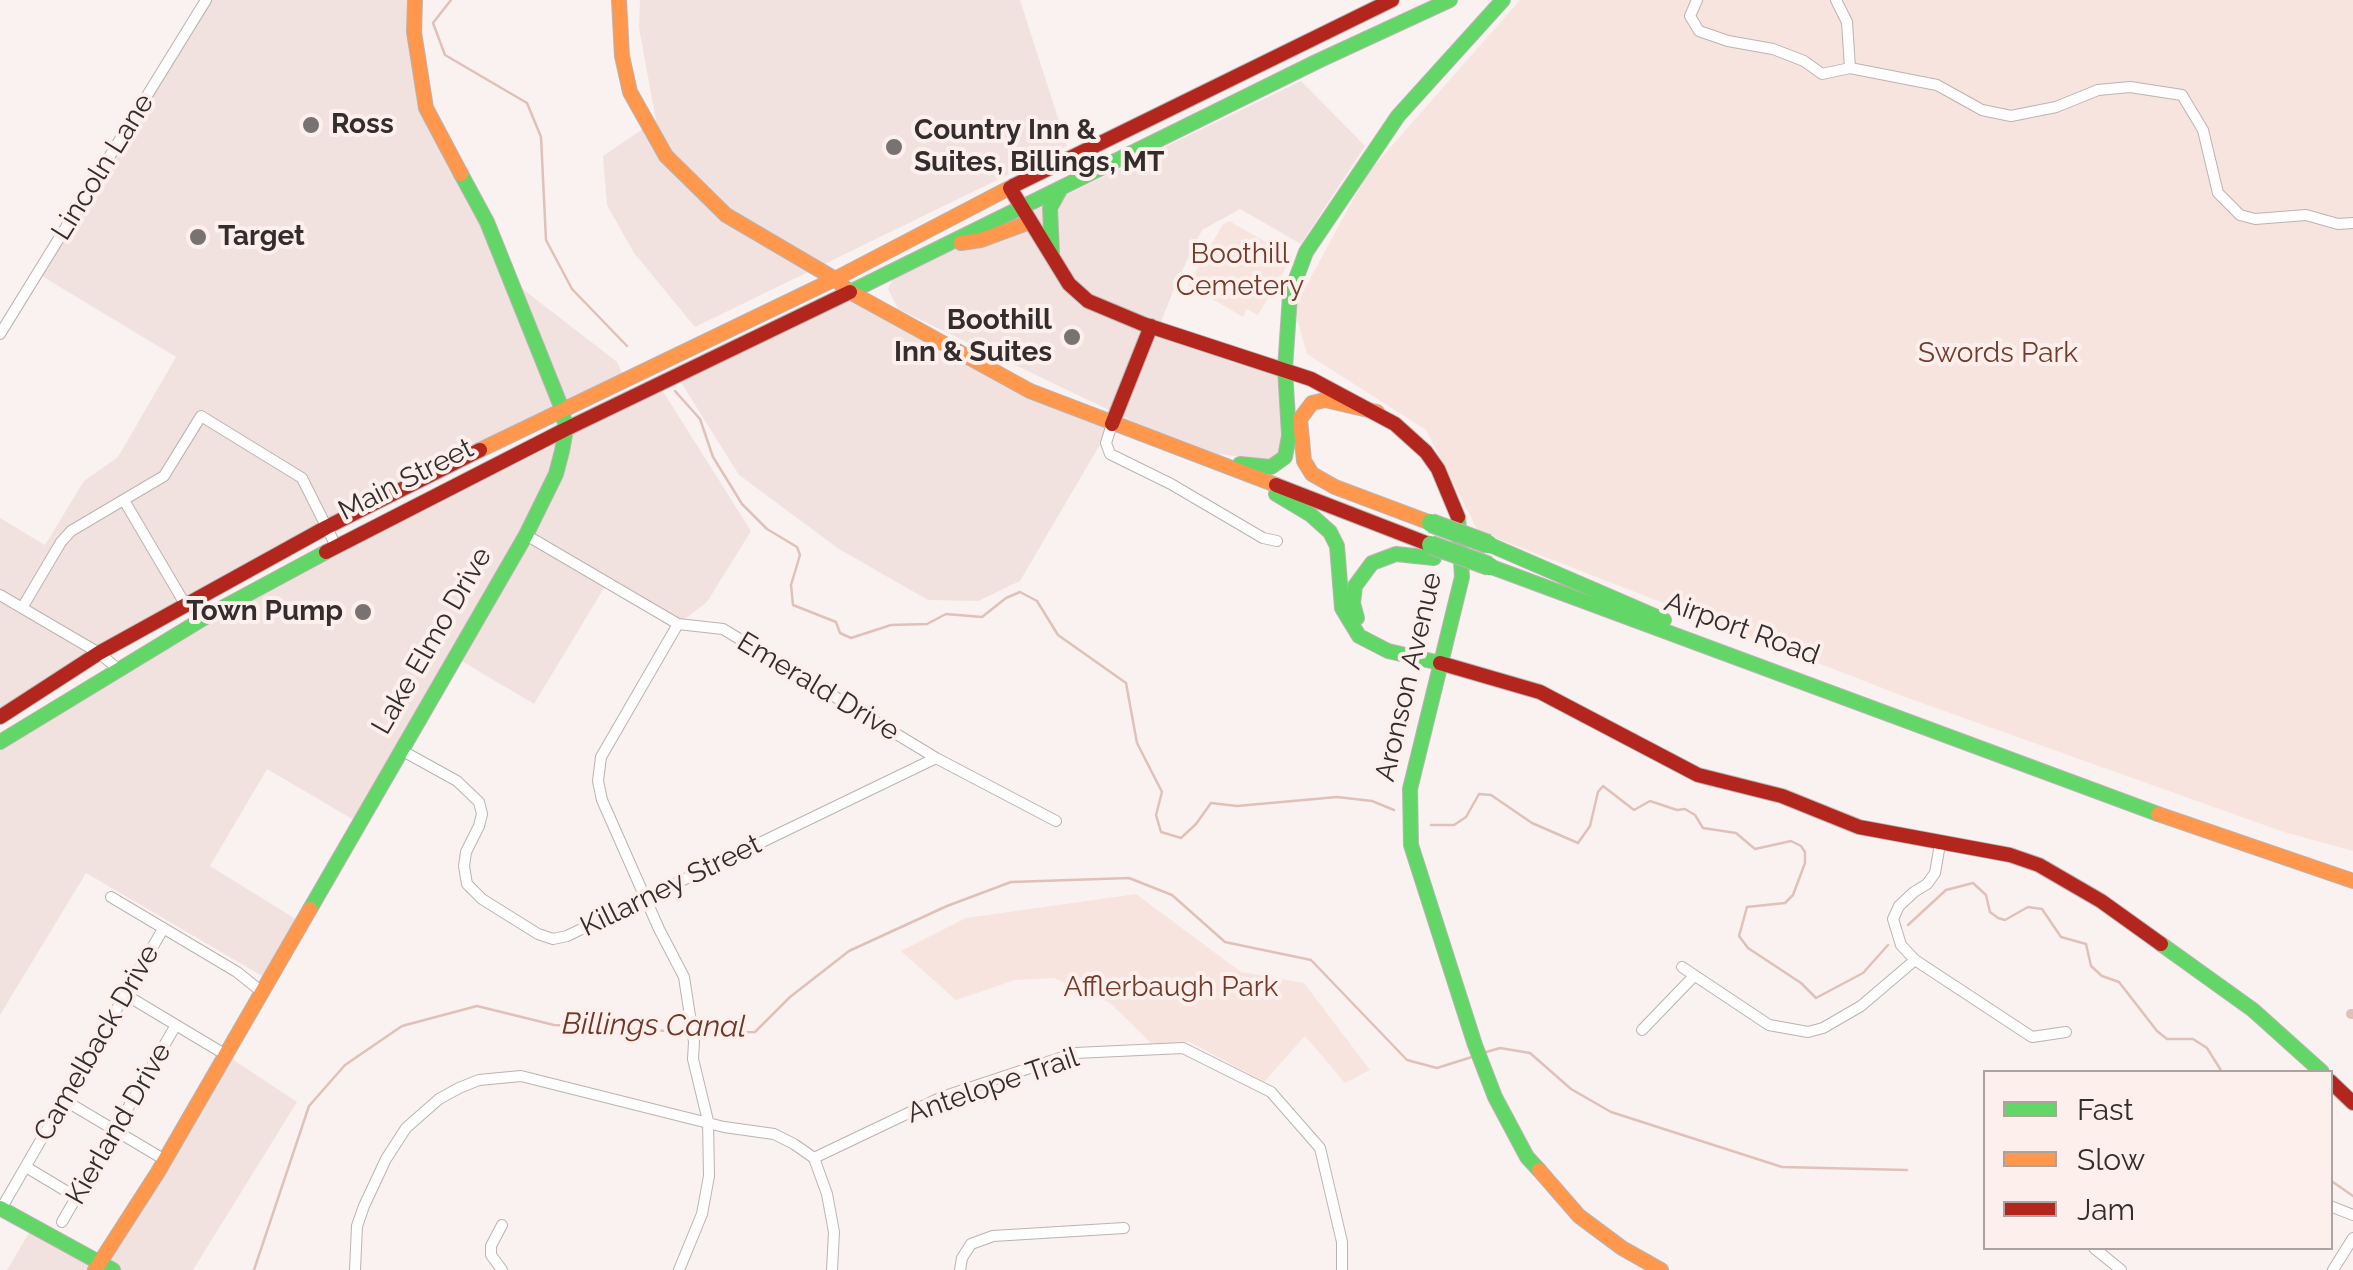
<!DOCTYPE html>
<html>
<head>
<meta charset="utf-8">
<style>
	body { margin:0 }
	#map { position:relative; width:2353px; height:1270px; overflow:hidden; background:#f9f2f0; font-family:Raleway,sans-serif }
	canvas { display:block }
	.legend { position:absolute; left:1983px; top:1070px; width:350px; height:180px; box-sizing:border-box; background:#fdf0ec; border:2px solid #aca2a0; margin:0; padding:12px 18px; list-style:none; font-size:30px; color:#332e2d }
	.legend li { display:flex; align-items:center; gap:20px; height:50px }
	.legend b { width:50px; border:2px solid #aca2a0 }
</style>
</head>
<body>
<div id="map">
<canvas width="2353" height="1270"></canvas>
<ul class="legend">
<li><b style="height:12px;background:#63d668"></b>Fast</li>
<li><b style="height:12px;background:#ff974d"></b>Slow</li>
<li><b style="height:12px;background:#b3261e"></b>Jam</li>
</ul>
</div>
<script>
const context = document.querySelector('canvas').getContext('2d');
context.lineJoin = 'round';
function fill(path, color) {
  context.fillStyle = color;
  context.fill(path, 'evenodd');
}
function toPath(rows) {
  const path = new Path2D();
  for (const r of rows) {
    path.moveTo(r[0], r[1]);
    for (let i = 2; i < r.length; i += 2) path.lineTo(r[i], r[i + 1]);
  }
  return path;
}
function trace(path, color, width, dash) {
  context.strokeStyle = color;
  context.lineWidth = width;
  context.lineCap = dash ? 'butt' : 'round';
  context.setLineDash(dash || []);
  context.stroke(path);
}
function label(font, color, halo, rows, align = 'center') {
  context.font = font + ' Raleway,sans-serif';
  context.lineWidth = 8;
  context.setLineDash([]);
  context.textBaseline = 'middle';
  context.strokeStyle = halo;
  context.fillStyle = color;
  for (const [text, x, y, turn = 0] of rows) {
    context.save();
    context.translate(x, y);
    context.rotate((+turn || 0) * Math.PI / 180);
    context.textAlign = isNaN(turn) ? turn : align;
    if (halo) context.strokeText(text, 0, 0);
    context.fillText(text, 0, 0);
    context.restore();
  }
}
fill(toPath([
	[206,0,415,0,426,108,511,280,617,362,625,379,327,527,0,717,0,518,45,545,84,481,118,457,176,357,37,273],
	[640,0,1020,0,1067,146,695,327,634,253,607,205,603,156,656,120,639,28],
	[1301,81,1365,146,1301,244,1240,209,1202,230,1177,281,1156,335,1277,372,1282,453,1272,460,1218,454,1132,421,898,309,888,289,893,279],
	[850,292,1112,424,1020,581,978,601,928,600,839,549,739,475,677,376],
	[659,385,751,531,707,602,678,624,607,583,534,704,455,657,359,823,267,769,210,866,302,923,269,980,86,873,0,1015,0,747,118,669],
	[226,1055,297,1102,193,1270,7,1270,32,1228,99,1262]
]), '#f2e2df');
fill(toPath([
	[1520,0,2353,0,2353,851,2281,831,1908,698,1478,531,1426,430,1307,354,1294,308,1367,174],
	[1229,221,1292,257,1258,315,1247,309,1243,317,1188,285,1223,224],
	[1136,894,1241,972,1304,983,1370,1070,1345,1083,1305,1036,1264,1082,1190,1042,1152,1044,1110,1003,1054,978,1015,980,956,1000,901,951,966,918]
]), '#f8e4de');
trace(toPath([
	[451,0,433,23,445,55,527,103,541,137,546,240,572,289,627,346],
	[675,391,700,419,713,457,742,504,767,529,797,547,800,555,791,585,793,605,836,622,840,633,851,638,891,625,927,624,946,614,982,617,1006,598,1020,592,1037,601,1058,635,1126,683,1137,743,1162,792,1156,815,1161,832,1181,838,1196,824,1211,803,1237,806,1337,797,1372,801,1394,810],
	[1431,825,1454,825,1466,817,1479,794,1491,795,1532,823,1578,843,1590,826,1598,792,1603,786,1634,810,1650,801,1677,810,1685,809,1695,815,1703,828,1736,833,1755,849,1791,841,1801,846,1805,852,1805,863,1793,895,1785,903,1747,907,1739,936,1748,948,1801,983,1816,998,1863,973,1888,945],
	[1908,925,1946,890,1973,883,1986,895,1990,912,1998,918,2005,920,2028,907,2042,909,2061,937,2086,944,2091,966,2102,976,2119,982,2157,1031,2167,1039,2193,1039,2207,1048,2222,1072],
	[696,1033,755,1032,790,997,849,951,947,906,1011,882,1129,878,1172,895,1225,942,1311,960,1407,1060,1437,1068,1475,1056],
	[1483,1053,1500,1048,1530,1053,1571,1089,1611,1112,1782,1167,1907,1170],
	[2330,1180,2353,1196],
	[254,1270,309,1106,345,1065,402,1026,477,1006,554,1025,688,1032]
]), '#e0c1b9', 2.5);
trace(toPath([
	[2351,1014,2353,1014]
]), '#e0c1b9', 10);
const street = toPath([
	[1697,0,1690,16,1699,31,1728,41,1773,49,1804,61,1822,74,1850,68,1937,85,1982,110,2011,116,2056,107,2098,90,2130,87,2182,95,2203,130,2218,193,2240,215,2255,219,2306,215,2338,224,2353,223],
	[1836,0,1847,22,1850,68],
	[0,334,206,0],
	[1112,424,1106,443,1110,454,1171,484,1263,538,1277,541],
	[125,502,185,604],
	[526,535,678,624,723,629,936,758,1056,821],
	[0,595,99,653,118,669],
	[22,608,61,542,71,531,164,476,201,416,302,478,336,546],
	[678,624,601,757,598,781,602,800,659,929,684,977,694,1042,693,1059,708,1121,709,1176,702,1214,679,1270],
	[401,750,457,781,479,802,482,814,479,826,466,852,464,866,467,884,482,899,538,934,553,939,567,936,936,758],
	[1940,844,1935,873,1927,884,1914,892,1899,906,1893,919,1901,945,1915,960,2032,1037,2066,1032],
	[111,897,237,972,262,992],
	[1682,967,1769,1025,1808,1032,1823,1028,1861,1006,1915,960],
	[126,995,226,1055],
	[1642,1030,1694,976],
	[64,1100,165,1160],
	[814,1158,942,1097,1075,1053,1183,1048,1271,1092,1320,1148,1342,1242,1342,1270],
	[26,1167,76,1197],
	[2330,1206,2353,1215],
	[1,1209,163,929],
	[62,1222,176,1025],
	[502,1225,491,1246,491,1255,502,1270],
	[2094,1248,2121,1270],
	[355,1270,357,1226,364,1206,386,1159,406,1128,439,1099,459,1088,479,1080,521,1076,724,1127,774,1134,794,1144,814,1158,827,1194,834,1232,832,1270],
	[960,1270,962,1258,971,1244,993,1236,1124,1228],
	[2333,1270,2353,1238]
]);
const fast = toPath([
	[1052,253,1050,208,1061,188],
	[850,292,1318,61,1450,0],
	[1285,369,1290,295,1306,252,1398,116,1503,0],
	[1240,464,1271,467,1285,457,1289,436,1285,369],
	[1276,494,1311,515,1330,532,1337,546,1342,608,1359,636,1388,651,1440,663],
	[1458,517,1462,577,1410,789,1411,845,1475,1045,1495,1097,1527,1157,1539,1170],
	[1488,544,1664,620],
	[1489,566,2158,814],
	[1357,618,1353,603,1355,586,1372,563,1396,554,1434,558],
	[0,742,209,615,326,552],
	[310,909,526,535,556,474,562,451,566,429,562,409,487,222,461,174],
	[2161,944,2253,1010,2322,1072],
	[0,1208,113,1270]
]);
const slow = toPath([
	[415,0,414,32,426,108,461,174],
	[619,0,622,56,630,92,666,156,726,215,835,279],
	[1013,186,835,279,850,292,1030,391,1276,485],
	[961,243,981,240,1030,222],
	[1377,412,1325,400,1312,403,1300,419,1304,461,1312,474,1335,487,1431,523],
	[480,450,835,279],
	[2158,814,2353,881],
	[1539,1170,1579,1216,1622,1248,1661,1270],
	[95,1270,158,1172,310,909]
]);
const jam = toPath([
	[1013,186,1392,0],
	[1010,188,1069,284,1088,301,1143,324,1311,379,1395,424,1426,452,1438,469,1458,517],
	[1112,424,1151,326],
	[1276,485,1431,545],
	[326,552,566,429,850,292],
	[1440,663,1540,692,1698,775,1782,796,1859,827,2010,855,2039,865,2101,901,2161,944],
	[0,717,99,653,327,527,480,450],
	[2330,1081,2353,1103]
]);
trace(street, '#b9b4b2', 12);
trace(fast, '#b9b4b2', 16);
trace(slow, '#b9b4b2', 16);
trace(jam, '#b9b4b2', 16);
trace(street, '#fefdfd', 10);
trace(fast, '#63d668', 14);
trace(slow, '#ff974d', 14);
trace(jam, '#b3261e', 14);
const fastBridge = toPath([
	[1431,523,1488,544],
	[1431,545,1489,566]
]);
trace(fastBridge, '#b9b4b2', 20, []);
trace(fastBridge, '#63d668', 18);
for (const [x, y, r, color] of [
	[311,125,10,"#787371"],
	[894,147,10,"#787371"],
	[198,237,10,"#787371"],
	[1072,337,10,"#787371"],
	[363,612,10,"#787371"]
]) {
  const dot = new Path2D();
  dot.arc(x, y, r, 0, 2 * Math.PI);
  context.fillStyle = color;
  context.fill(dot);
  trace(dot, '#fdf0ec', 4);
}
label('bold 28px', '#332e2d', '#fdf0ec', [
	["Ross",331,125],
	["Country Inn &",914,131],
	["Suites, Billings, MT",914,163],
	["Target",218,237],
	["Boothill",1052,321,"right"],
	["Inn & Suites",1052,353,"right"],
	["Town Pump",343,612,"right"]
], 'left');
label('28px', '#332e2d', '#fdf0ec', [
	["Lincoln Lane",103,167,-58],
	["Main Street",406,480,-27],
	["Airport Road",1742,629,20],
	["Lake Elmo Drive",432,641,-60],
	["Aronson Avenue",1409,677,-77],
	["Emerald Drive",818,687,31],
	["Killarney Street",671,886,-26],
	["Camelback Drive",97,1043,-60],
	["Antelope Trail",993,1086,-19],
	["Kierland Drive",119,1124,-60]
]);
label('28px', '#723b2c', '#fdf0ec', [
	["Boothill",1240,255],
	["Cemetery",1240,287],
	["Swords Park",1998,354],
	["Afflerbaugh Park",1171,988]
]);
label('italic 30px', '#6d3628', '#fdf0ec', [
	["Billings Canal",654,1026,1]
]);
</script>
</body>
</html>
